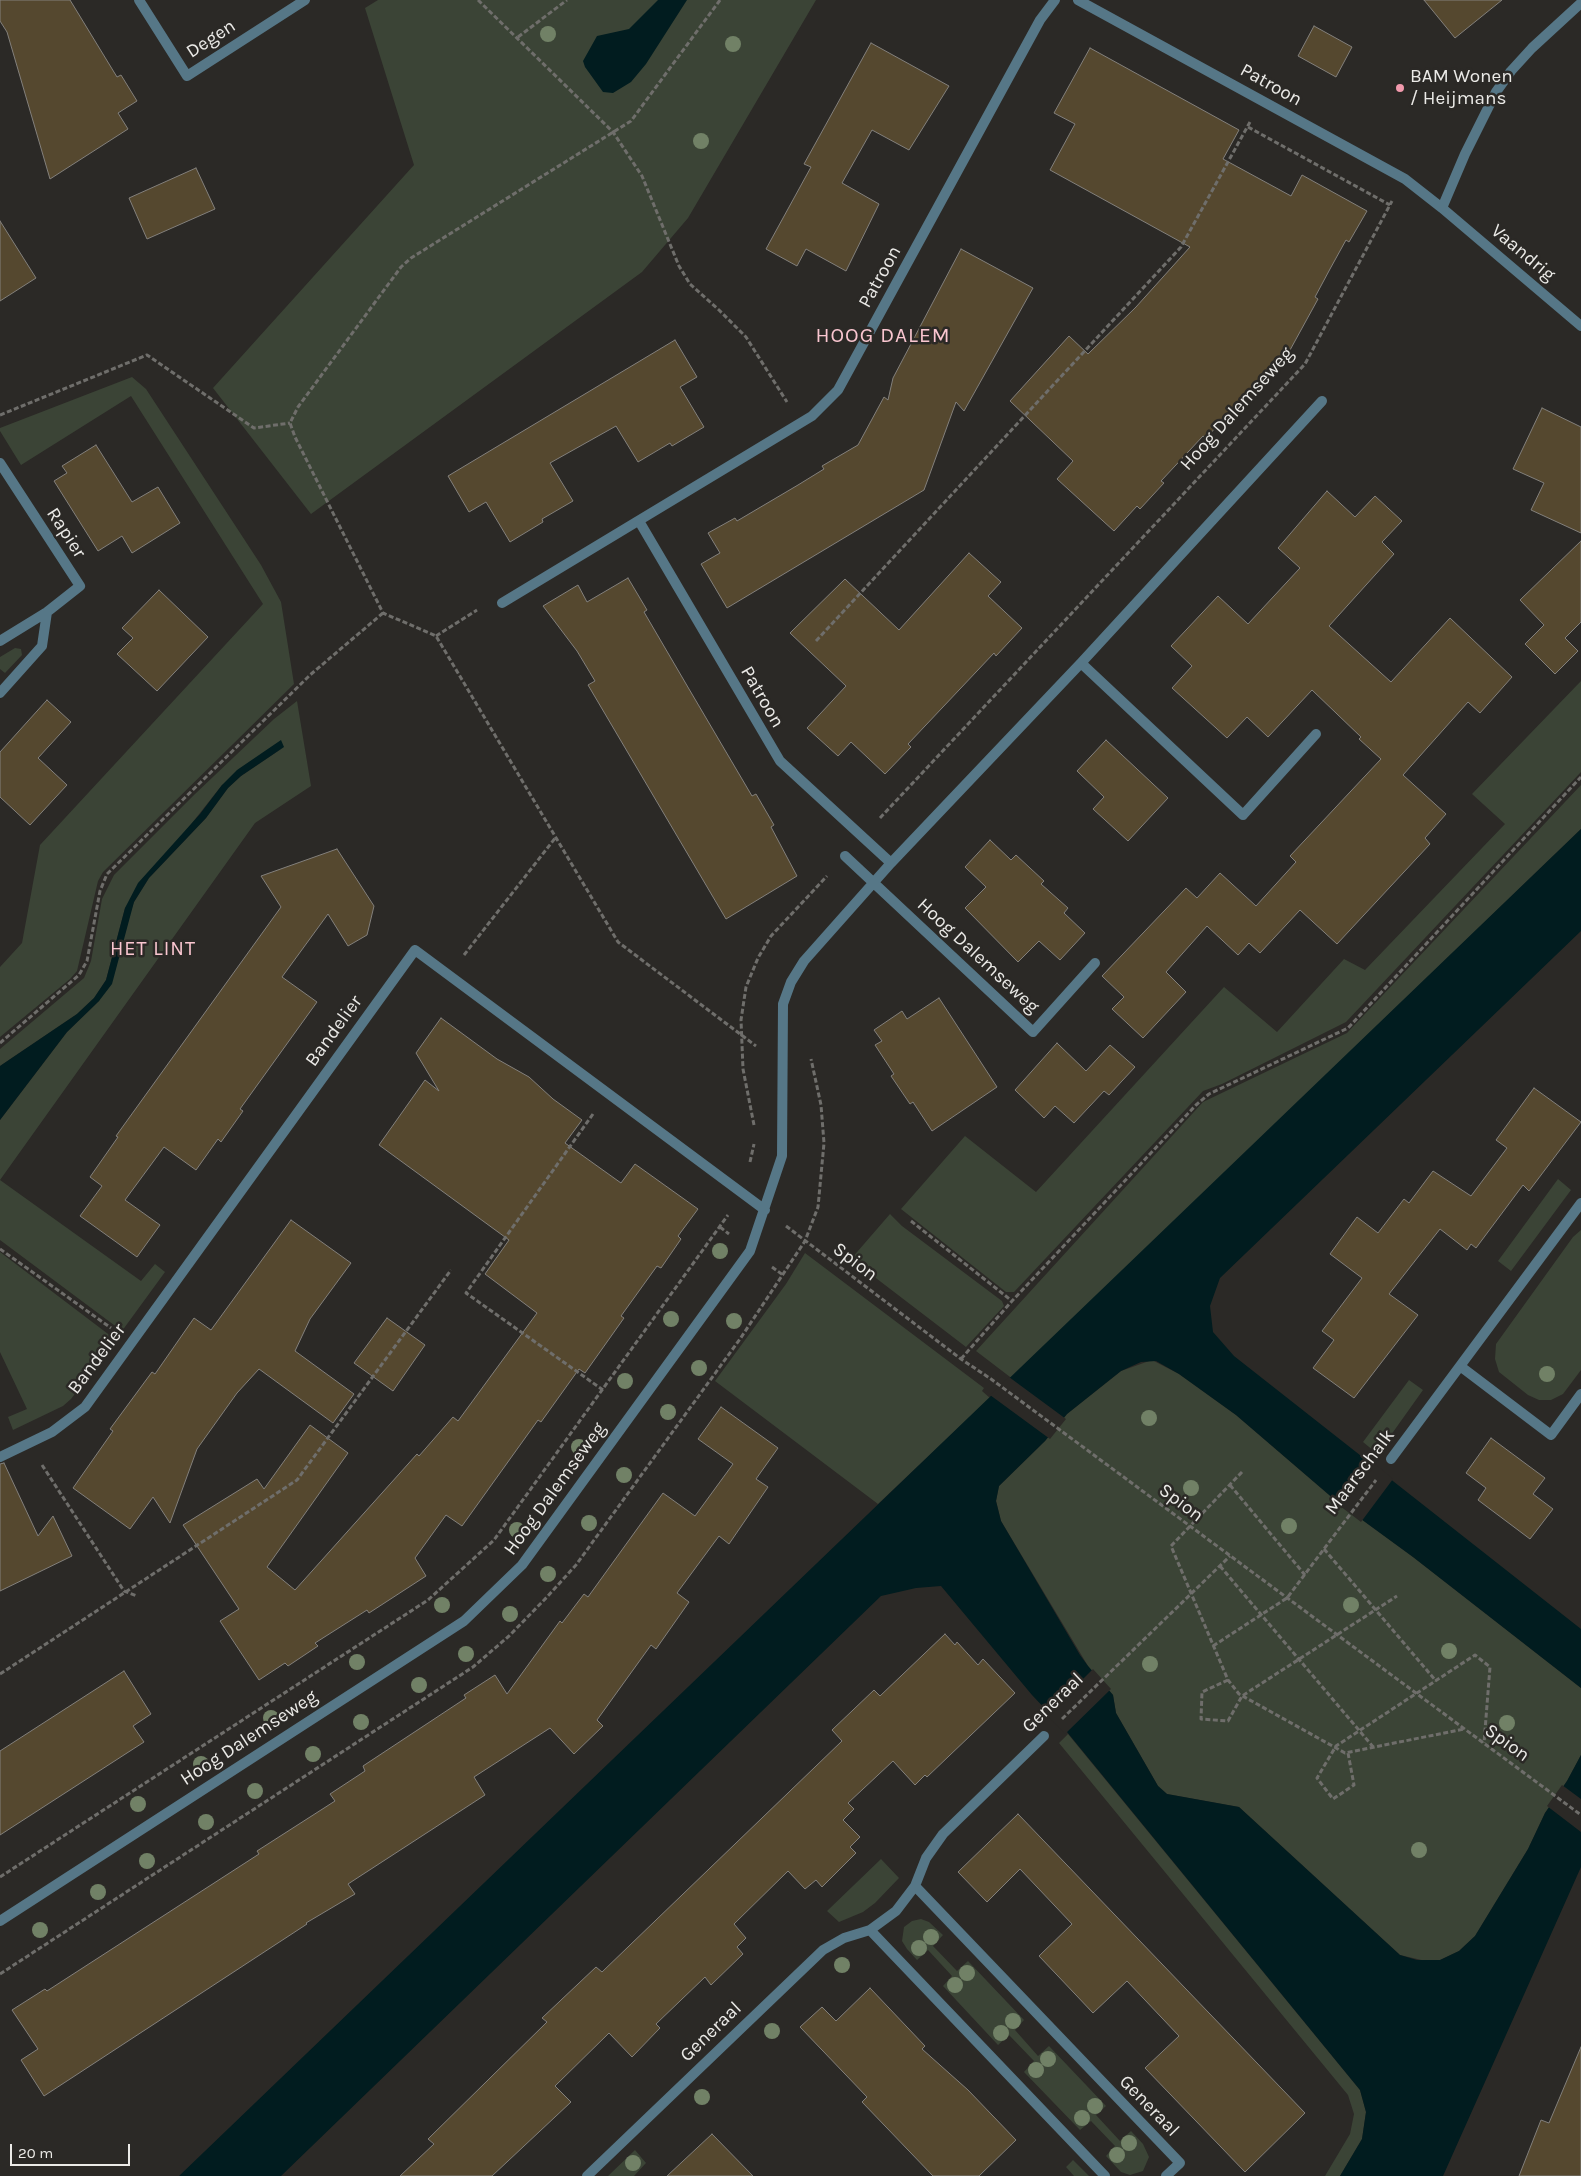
<!DOCTYPE html>
<html>
<head>
<meta charset="utf-8">
<style>
	body { margin:0 }
	#map { position:relative; width:1581px; height:2176px; overflow:hidden; background:#2b2926; font-family:Karla,sans-serif }
	canvas { display:block }
	.scale { position:absolute; left:10px; top:2144px; width:120px; height:22px; box-sizing:border-box; border:2px solid #ebeae7; border-top:0; padding-left:6px; font-size:15px; line-height:18px; white-space:nowrap; color:#ebeae7; -webkit-text-stroke:4px #2b2926; paint-order:stroke }
</style>
</head>
<body>
<div id="map">
<canvas width="1581" height="2176"></canvas>
<div class="scale">20 m</div>
</div>
<script>
const context = document.querySelector('canvas').getContext('2d');
context.lineJoin = 'round';
function fill(path, color) {
  context.fillStyle = color;
  context.fill(path, 'evenodd');
}
function toPath(rows) {
  const path = new Path2D();
  for (const r of rows) {
    path.moveTo(r[0], r[1]);
    for (let i = 2; i < r.length; i += 2) path.lineTo(r[i], r[i + 1]);
  }
  return path;
}
function trace(path, color, width, dash) {
  context.strokeStyle = color;
  context.lineWidth = width;
  context.lineCap = dash ? 'butt' : 'round';
  context.setLineDash(dash || []);
  context.stroke(path);
}
function label(font, color, halo, rows, align = 'center') {
  context.font = font + ' Karla,sans-serif';
  context.lineWidth = 5;
  context.setLineDash([]);
  context.textBaseline = 'middle';
  context.strokeStyle = halo;
  context.fillStyle = color;
  for (const [text, x, y, turn = 0] of rows) {
    context.save();
    context.translate(x, y);
    context.rotate((+turn || 0) * Math.PI / 180);
    context.textAlign = isNaN(turn) ? turn : align;
    if (halo) context.strokeText(text, 0, 0);
    context.fillText(text, 0, 0);
    context.restore();
  }
}
fill(toPath([
	[378,0,816,0,688,218,642,272,311,514,213,388,414,165,365,8],
	[132,377,146,389,261,565,281,602,294,684,103,872,98,881,77,971,70,979,0,1037,0,967,22,943,40,845,263,604,131,396,21,465,0,431,0,428],
	[15,648,21,649,22,655,5,673,0,669,0,657],
	[1581,681,1581,772,1346,1022,1222,1084,1203,1091,1014,1292,1006,1292,901,1209,965,1136,1036,1192,1224,987,1277,1032,1344,959,1365,970,1505,824,1472,794],
	[297,701,311,786,255,823,0,1180,141,1281,155,1264,165,1272,122,1331,0,1240,0,1120,67,1032,99,1001,134,902,149,878,206,818,228,788,241,776,284,747,222,785,125,908,106,980,94,998,77,1014,0,1066,0,1049,84,978,91,961,102,899,114,875,195,794,274,719],
	[1581,785,1581,829,1173,1223,1014,1380,976,1351,1203,1102,1347,1033],
	[1558,1179,1571,1190,1511,1271,1498,1261],
	[890,1214,902,1226,1002,1301,1004,1306,966,1347,851,1259],
	[1581,1230,1581,1370,1563,1394,1551,1400,1539,1400,1528,1395,1499,1372,1495,1359,1496,1344,1573,1237],
	[0,1252,116,1340,71,1399,63,1406,13,1430,8,1417,27,1409,0,1352],
	[805,1253,984,1388,982,1391,990,1398,878,1504,715,1381,786,1284],
	[1152,1360,1179,1374,1236,1415,1335,1500,1413,1557,1581,1688,1581,1755,1567,1781,1545,1813,1528,1849,1475,1936,1459,1951,1440,1960,1430,1962,1400,1955,1239,1807,1167,1794,1158,1786,1116,1713,1113,1695,1088,1666,1001,1521,996,1501,999,1486,1045,1441,1067,1414,1121,1371],
	[1409,1380,1423,1390,1386,1442,1380,1456,1363,1442],
	[1068,1734,1360,2090,1366,2112,1362,2139,1340,2176,1325,2176,1350,2134,1354,2114,1348,2095,1059,1743],
	[881,1859,899,1878,875,1903,863,1912,839,1922,827,1911],
	[921,1919,929,1922,943,1935,933,1946,957,1971,968,1961,1024,2020,1015,2030,1038,2056,1049,2046,1106,2106,1096,2115,1120,2141,1131,2131,1143,2144,1149,2157,1143,2171,1130,2175,1121,2172,1106,2156,1115,2146,1091,2121,1080,2130,1024,2072,1034,2061,1009,2035,998,2045,943,1986,952,1976,928,1950,917,1960,907,1949,902,1941,904,1927,912,1921],
	[635,2150,646,2163,634,2176,608,2176],
	[1073,2160,1089,2176,1074,2176,1066,2167]
]), '#3b4436');
fill(toPath([
	[658,0,687,0,646,64,631,82,613,93,603,92,585,67,583,61,597,36,629,29],
	[281,740,284,747,241,776,228,788,206,818,149,878,134,902,112,984,99,1001,67,1032,0,1120,0,1066,77,1014,94,998,106,980,125,908,138,883,200,814,222,785,237,770],
	[1581,829,1581,931,1220,1278,1210,1306,1213,1332,1234,1356,1581,1629,1581,1688,1413,1557,1335,1500,1236,1415,1179,1374,1156,1361,1141,1362,1121,1371,1067,1414,1045,1441,999,1486,996,1501,1001,1521,1080,1655,1088,1666,1113,1695,1116,1713,1158,1786,1167,1794,1239,1807,1400,1955,1417,1960,1440,1960,1459,1951,1475,1936,1528,1849,1545,1813,1567,1781,1581,1755,1581,1867,1443,2176,1340,2176,1362,2139,1366,2112,1360,2090,1067,1732,1032,1695,941,1586,916,1588,881,1596,281,2176,179,2176]
]), '#011c1f');
fill(toPath([
	[1009,1377,1066,1419,1050,1439,990,1395],
	[1373,1462,1393,1479,1361,1522,1340,1506],
	[1093,1669,1111,1689,1065,1734,1047,1715],
	[1562,1785,1581,1799,1581,1832,1547,1806]
]), '#2b2926');
const building = toPath([
	[0,0,70,0,117,77,121,75,137,101,118,113,128,129,50,179,7,32,0,21,0,0],
	[1424,0,1502,0,1455,38,1424,0],
	[1314,26,1352,47,1336,77,1298,56,1314,26],
	[871,43,949,86,909,150,872,130,842,183,879,204,846,271,806,249,797,266,766,249,811,167,804,164,871,43],
	[1090,48,1239,130,1223,159,1291,196,1302,175,1367,211,1349,242,1346,240,1330,269,1315,297,1318,299,1284,361,1280,358,1206,438,1203,436,1161,481,1164,483,1140,509,1137,506,1114,531,1057,479,1073,461,1010,401,1069,336,1088,354,1136,307,1190,247,1050,170,1075,124,1054,113,1090,48],
	[196,168,215,209,147,239,129,198,196,168],
	[0,221,36,278,0,301,0,221],
	[961,249,1033,288,964,411,956,402,924,490,727,608,701,564,720,553,708,533,735,518,737,521,798,485,824,469,822,466,858,445,884,397,888,400,893,378,961,249],
	[675,340,697,377,680,387,704,427,672,446,670,443,638,462,616,426,550,463,573,501,542,519,543,522,510,542,486,502,469,512,448,476,675,340],
	[1542,408,1581,427,1581,533,1531,510,1544,483,1513,469,1542,408],
	[96,445,132,502,158,487,180,523,132,553,122,536,98,551,54,481,67,473,62,466,96,445],
	[1327,491,1355,517,1375,496,1402,521,1382,542,1394,554,1329,626,1391,682,1450,618,1512,677,1480,713,1468,702,1403,775,1446,814,1425,838,1430,844,1337,944,1300,910,1260,953,1249,943,1238,955,1207,926,1166,972,1186,992,1143,1038,1112,1009,1124,997,1102,976,1186,888,1197,898,1220,873,1256,906,1296,862,1290,856,1381,759,1359,739,1361,737,1312,690,1268,737,1247,717,1227,738,1172,688,1192,666,1171,646,1218,596,1248,624,1300,568,1278,548,1327,491],
	[1581,541,1581,622,1565,638,1578,651,1555,674,1525,644,1544,625,1520,600,1581,541],
	[969,553,1001,582,988,596,1022,628,996,656,994,653,908,744,911,747,885,774,851,742,838,756,807,728,846,686,790,633,845,579,899,630,969,553],
	[628,578,647,610,644,612,689,689,752,796,756,794,774,825,771,827,797,876,726,919,588,685,595,681,577,651,543,606,578,585,587,602,628,578],
	[159,590,208,637,157,691,117,654,133,638,122,628,159,590],
	[47,700,71,722,38,758,67,785,30,825,0,797,0,752,47,700],
	[1106,740,1168,798,1128,841,1093,809,1104,797,1077,771,1106,740],
	[990,840,1011,860,1016,855,1044,881,1041,884,1068,908,1064,913,1085,933,1060,960,1039,941,1018,962,965,908,986,887,965,867,990,840],
	[337,849,374,906,367,935,348,946,328,914,282,977,317,1002,240,1109,243,1111,221,1142,218,1139,196,1170,164,1147,125,1200,160,1225,137,1257,80,1216,102,1186,90,1177,118,1137,116,1136,281,907,261,876,337,849],
	[939,998,997,1087,932,1131,913,1102,910,1104,891,1076,894,1074,875,1045,882,1041,874,1030,902,1011,907,1019,939,998],
	[441,1018,497,1059,529,1077,553,1099,582,1120,565,1143,621,1183,635,1164,698,1209,678,1236,681,1239,661,1268,657,1266,621,1316,624,1318,585,1373,579,1369,541,1422,538,1420,462,1526,446,1515,415,1558,426,1576,369,1613,367,1610,315,1643,318,1646,288,1666,285,1663,259,1680,220,1621,239,1609,183,1525,257,1479,264,1489,310,1425,348,1453,267,1567,295,1590,417,1454,419,1456,453,1417,458,1421,537,1313,485,1274,509,1240,379,1145,425,1080,439,1091,416,1053,441,1018],
	[1057,1043,1086,1071,1110,1045,1135,1067,1109,1095,1104,1091,1074,1123,1055,1106,1044,1118,1015,1090,1057,1043],
	[1534,1088,1581,1122,1529,1191,1523,1185,1476,1248,1471,1244,1467,1250,1440,1229,1389,1294,1418,1315,1354,1398,1313,1368,1334,1340,1322,1331,1362,1278,1330,1254,1357,1217,1378,1233,1404,1199,1409,1203,1433,1171,1471,1196,1507,1148,1496,1140,1534,1088],
	[291,1220,351,1263,310,1319,295,1351,354,1394,333,1423,259,1369,237,1393,197,1449,170,1523,153,1497,130,1529,73,1488,113,1431,110,1429,152,1372,155,1374,194,1318,211,1330,291,1220],
	[387,1318,425,1345,393,1391,354,1363,387,1318],
	[721,1407,778,1448,756,1479,768,1487,729,1544,719,1536,677,1593,689,1602,656,1649,651,1645,597,1720,603,1726,574,1754,550,1728,474,1777,485,1795,348,1884,355,1894,306,1923,307,1924,44,2096,21,2060,38,2049,12,2010,45,1989,47,1991,259,1854,257,1851,335,1801,330,1794,365,1771,363,1766,466,1698,464,1695,495,1675,507,1694,560,1621,562,1623,584,1594,588,1597,663,1493,695,1516,733,1464,698,1439,721,1407],
	[1491,1438,1545,1478,1533,1494,1553,1509,1530,1539,1478,1500,1486,1488,1466,1473,1491,1438],
	[4,1463,38,1536,53,1516,72,1556,0,1591,0,1464,4,1463],
	[945,1634,955,1645,957,1642,978,1665,983,1659,1015,1693,927,1777,925,1775,915,1785,893,1761,848,1803,854,1809,843,1820,860,1837,850,1847,856,1853,822,1887,816,1880,805,1889,788,1871,734,1924,746,1938,737,1947,743,1954,711,1985,705,1977,656,2024,660,2028,632,2057,609,2033,555,2086,571,2102,492,2176,400,2176,434,2144,428,2139,547,2022,542,2018,596,1967,602,1972,842,1741,832,1730,874,1690,880,1696,945,1634],
	[124,1671,151,1714,133,1726,144,1742,0,1835,0,1751,124,1671],
	[1018,1814,1305,2113,1245,2172,1145,2068,1179,2036,1127,1981,1093,2013,1039,1956,1072,1924,1020,1869,987,1902,958,1872,1018,1814],
	[870,1988,925,2046,922,2049,968,2090,1016,2140,979,2176,933,2176,862,2102,867,2097,800,2027,822,2007,836,2021,870,1988],
	[1581,2047,1581,2176,1519,2176,1541,2120,1549,2123,1581,2047],
	[712,2134,753,2176,667,2176,712,2134]
]);
fill(building, '#55482f');
trace(building, '#83807c', 1);
trace(toPath([
	[478,0,613,132,642,176,679,266,690,284,719,310,746,337,787,402],
	[720,0,631,121,411,258,401,267,298,407,290,423,295,437,383,613,436,636,618,942,756,1046],
	[518,37,567,0],
	[1248,127,1390,205],
	[0,415,147,355,254,428,290,423],
	[436,636,477,610],
	[816,641,1181,247,1250,122],
	[880,818,1305,364,1392,201],
	[464,955,556,837],
	[0,1043,79,975,87,961,100,891,107,874,310,675,383,613],
	[593,1114,466,1293,603,1390],
	[754,1125,743,1069,741,1020,746,987,758,958,771,936,827,876],
	[750,1162,754,1144],
	[911,1221,1012,1301],
	[786,1226,961,1359,991,1379,1581,1815],
	[720,1227,729,1234],
	[0,1249,111,1328],
	[772,1267,783,1275],
	[961,1359,1012,1301,1196,1105,1209,1094,1348,1028,1581,777],
	[42,1465,124,1591,137,1596],
	[1242,1472,1171,1546,1228,1680,1239,1694,1345,1753,1464,1729],
	[1230,1485,1305,1575],
	[1324,1549,1436,1681],
	[1220,1566,1374,1748],
	[1213,1646,1287,1598,1376,1480],
	[0,1674,297,1480,451,1270],
	[1228,1680,1202,1692,1201,1719,1228,1721,1242,1696,1397,1596],
	[1062,1719,1230,1556],
	[1348,1753,1354,1785,1333,1799,1317,1778,1336,1746,1475,1655,1490,1667,1484,1743],
	[0,1877,428,1600,494,1540,728,1215],
	[0,1974,473,1667,509,1636,547,1597,576,1565,740,1339,805,1241,818,1207,824,1143,821,1105,811,1059]
]), '#6f6e6b', 3, [5, 2.5]);
trace(toPath([
	[139,0,187,76,305,0],
	[1078,0,1405,179,1442,208,1581,326],
	[1442,208,1465,154,1496,92,1511,71,1532,48,1581,3],
	[0,463,80,586,47,612,0,641],
	[639,521,780,761,891,863],
	[502,603,812,416,838,390,1040,20,1055,0],
	[1081,663,1243,815,1316,734],
	[0,693,42,646,47,612],
	[845,856,1033,1032,1095,963],
	[1460,1366,1551,1435,1581,1394],
	[0,1457,52,1432,85,1407,415,950,765,1210],
	[1391,1459,1581,1203],
	[915,1886,1180,2163,1166,2176],
	[0,1921,464,1621,522,1565,750,1251,782,1156,783,1004,791,982,804,961,891,863,1081,663,1322,401],
	[870,1930,1105,2176],
	[587,2176,823,1950,844,1938,870,1930,896,1911,915,1886,926,1858,943,1834,1044,1736]
]), '#567787', 10);
context.fillStyle = '#718166';
for (const [x, y] of [
	[548,34],
	[733,44],
	[701,141],
	[720,1251],
	[671,1319],
	[734,1321],
	[699,1368],
	[1547,1374],
	[625,1381],
	[668,1412],
	[1149,1418],
	[579,1447],
	[624,1475],
	[1191,1488],
	[589,1523],
	[1289,1526],
	[517,1530],
	[548,1574],
	[442,1605],
	[1351,1605],
	[510,1614],
	[1449,1651],
	[466,1654],
	[357,1662],
	[1150,1664],
	[419,1685],
	[271,1718],
	[361,1722],
	[1507,1723],
	[313,1754],
	[201,1764],
	[255,1791],
	[138,1804],
	[206,1822],
	[1419,1850],
	[147,1861],
	[98,1892],
	[40,1930],
	[931,1937],
	[919,1948],
	[842,1965],
	[967,1973],
	[955,1985],
	[1013,2021],
	[772,2031],
	[1001,2033],
	[1048,2059],
	[1036,2070],
	[702,2097],
	[1095,2106],
	[1082,2118],
	[1129,2143],
	[1117,2155],
	[633,2163]
]) {
  context.beginPath();
  context.arc(x, y, 8, 0, 2 * Math.PI);
  context.fill();
}
for (const [x, y, r, color] of [
	[1400,88,5,"#f29aad"]
]) {
  const dot = new Path2D();
  dot.arc(x, y, r, 0, 2 * Math.PI);
  context.fillStyle = color;
  context.fill(dot);
  trace(dot, '#2b2926', 2);
}
label('19px', '#ebeae7', '#2b2926', [
	["Degen",211,39,-33],
	["Patroon",1271,85,29],
	["Vaandrig",1523,253,40],
	["Patroon",880,277,-61],
	["Hoog Dalemseweg",1237,409,-48],
	["Rapier",66,533,57],
	["Patroon",762,697,60],
	["Hoog Dalemseweg",978,956,43],
	["Bandelier",334,1031,-54],
	["Spion",855,1262,37],
	["Bandelier",97,1359,-53],
	["Maarschalk",1360,1472,-53],
	["Hoog Dalemseweg",555,1489,-54],
	["Spion",1181,1503,37],
	["Generaal",1053,1703,-44],
	["Hoog Dalemseweg",249,1738,-33],
	["Spion",1507,1743,36],
	["Generaal",711,2032,-44],
	["Generaal",1149,2106,46]
]);
label('19px', '#ebeae7', '#2b2926', [
	["BAM Wonen",1410,77],
	["/ Heijmans",1410,99]
], 'left');
context.letterSpacing = '1px';
label('20px', '#fac6d0', '#2b2926', [
	["HET LINT",153,949]
]);
context.letterSpacing = '0px';
context.letterSpacing = '1px';
label('21px', '#fac6d0', '#2b2926', [
	["HOOG DALEM",883,336]
]);
context.letterSpacing = '0px';
</script>
</body>
</html>
